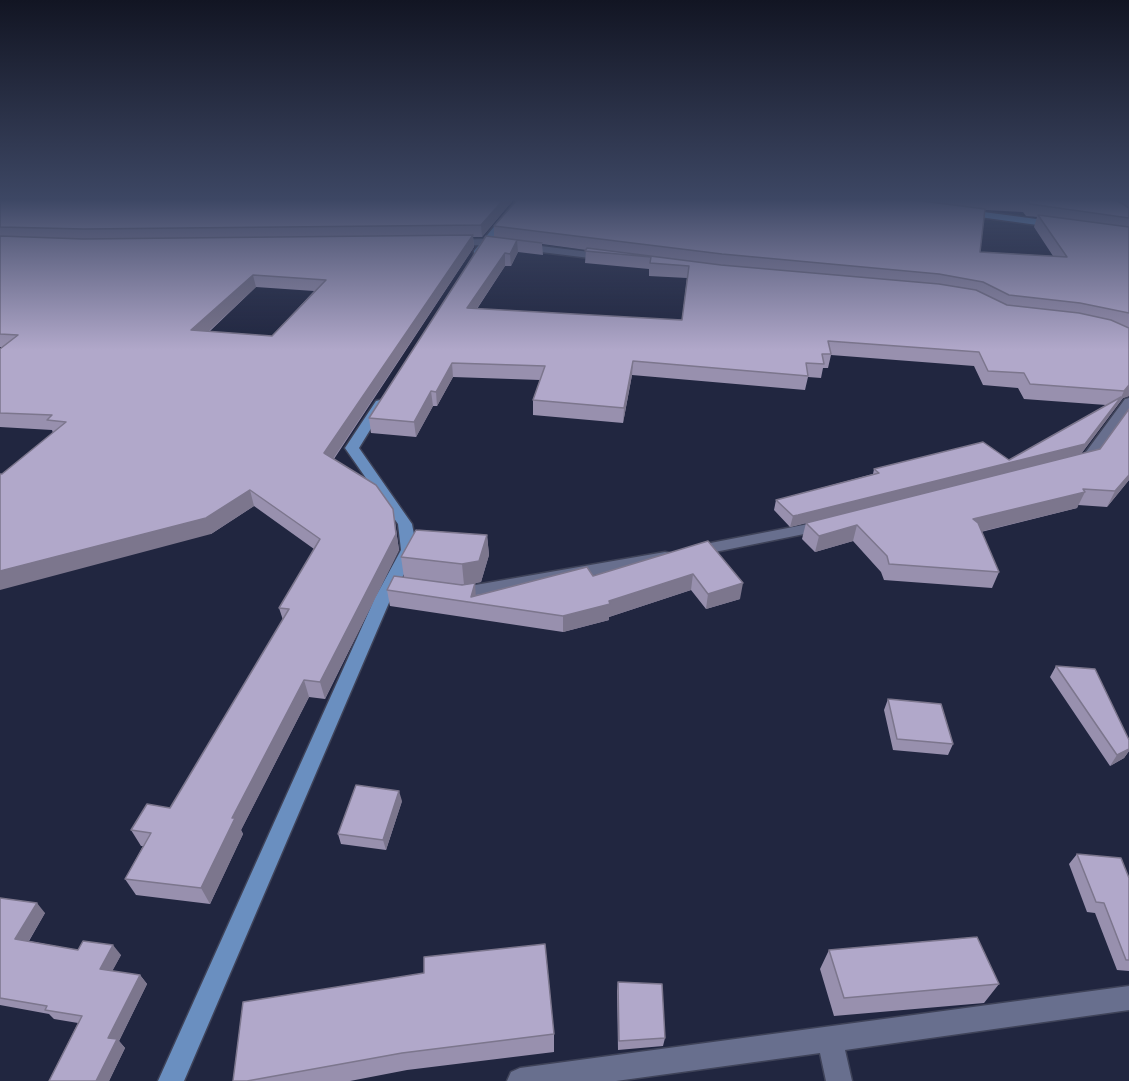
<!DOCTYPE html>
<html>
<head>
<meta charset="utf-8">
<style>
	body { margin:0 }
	canvas { display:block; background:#212640 }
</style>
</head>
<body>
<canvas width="1129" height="1081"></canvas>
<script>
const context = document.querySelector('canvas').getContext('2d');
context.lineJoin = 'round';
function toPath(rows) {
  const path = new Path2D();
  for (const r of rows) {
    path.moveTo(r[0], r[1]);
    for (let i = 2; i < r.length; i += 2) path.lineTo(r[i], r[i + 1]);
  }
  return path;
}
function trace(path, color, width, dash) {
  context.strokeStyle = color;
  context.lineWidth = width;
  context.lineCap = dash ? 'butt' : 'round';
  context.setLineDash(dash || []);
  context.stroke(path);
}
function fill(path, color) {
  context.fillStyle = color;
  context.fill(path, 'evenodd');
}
const minor = toPath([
	[484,239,606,254,610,257,606,260,484,245,453,246,449,243,453,240,484,239],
	[1129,398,1129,410,1092,462,1072,464,1070,461,1072,458,1083,456,1125,399,1129,398],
	[824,521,831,526,829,529,695,556,687,551,695,546,824,521],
	[665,552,670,553,673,557,670,561,464,599,449,596,447,592,449,588,455,586,464,587,665,552],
	[1129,986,1129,1010,845,1050,852,1081,826,1081,820,1053,616,1081,507,1081,511,1072,520,1068,1129,986]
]);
const major = toPath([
	[517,199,525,199,480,255,474,255,474,251,517,199],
	[380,400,386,404,359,448,412,524,417,550,391,598,184,1081,158,1081,375,598,401,550,398,524,345,448,376,401,380,400]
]);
const highway = toPath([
	[961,209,1059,222,1064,225,1059,228,958,214,956,212,961,209]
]);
trace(minor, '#3f4359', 3);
trace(major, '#3f4359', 3);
trace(highway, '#3f4359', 3);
fill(minor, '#686f8e');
fill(major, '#6a8fc0');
fill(highway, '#6ca5e1');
fill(toPath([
	[0,199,514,199,482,237,473,237,474,247,334,459,393,509,399,550,325,699,309,697,241,830,243,834,210,904,136,895,125,879,143,846,141,846,131,830,170,808,283,620,279,608,314,549,254,506,211,534,2,474,53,433,52,430,0,427,0,349,2,347,0,347],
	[256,287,314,291,272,336,209,332],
	[518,199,1129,199,1129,396,1123,398,1081,454,1100,449,1129,409,1129,480,1107,507,1078,505,1077,508,981,532,999,572,992,588,884,580,881,572,853,541,815,552,802,539,806,523,790,527,774,510,776,500,873,474,874,469,1009,460,1106,405,1024,399,1018,388,983,385,974,366,831,355,828,368,823,368,821,378,808,377,805,390,632,375,623,423,533,415,533,400,540,380,453,377,437,406,433,406,416,437,371,433,369,418,494,237,494,226],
	[985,210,1023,212,1026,216,1037,217,1034,227,1053,256,980,252],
	[542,244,586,250,585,263,649,269,649,276,687,278,682,320,477,309,505,266,511,266,518,252,543,255],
	[487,535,489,555,481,582,464,585,426,581,476,595,593,576,708,541,740,599,706,609,691,590,609,617,609,620,563,632,390,606,387,590,404,578,401,557],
	[1056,666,1129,740,1129,751,1124,758,1110,766,1050,677],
	[888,699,953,744,948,755,893,750,884,710],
	[402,801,386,850,341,844,338,834],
	[1077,854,1129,878,1129,971,1117,970,1095,913,1087,912,1069,864],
	[0,898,45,913,29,941,78,950,121,955,112,971,140,975,147,984,119,1041,125,1048,109,1081,49,1081,78,1023,54,1019,49,1014,0,1005],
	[829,950,999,984,984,1003,834,1016,820,969],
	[618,982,665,1038,663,1046,618,1050,617,991],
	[243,1002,554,1034,554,1052,407,1070,350,1081,233,1081]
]), '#9890ae');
fill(toPath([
	[504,199,514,199,482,237,481,225],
	[473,235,474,247,327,468,324,453],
	[517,240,518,252,511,266,510,254],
	[505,253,505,266,468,322,467,308],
	[253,275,256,287,195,344,191,330],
	[633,361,632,375,623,423,624,408],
	[452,363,453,377,437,406,436,392],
	[1129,385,1129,396,1123,398,1117,406,1124,391],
	[431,391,433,406,416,437,414,422],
	[1121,397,1117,406,1081,454,790,527,793,516,1085,444],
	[1129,475,1129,480,1107,507,1115,491],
	[250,490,254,506,211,534,0,590,0,571],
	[1085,492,1077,508,967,535,973,519],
	[393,509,399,550,325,699,320,682],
	[857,525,853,541,815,552,819,536],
	[487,535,489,555,481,582,464,585,462,564],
	[693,574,691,590,609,617,609,620,563,632,563,616],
	[475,583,476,599,471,597],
	[743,583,740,599,706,609,708,594],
	[304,680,309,697,241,830,243,834,210,904,201,888,232,818],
	[1129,749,1129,751,1124,758,1110,766,1117,755],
	[399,791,402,801,386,850,383,840],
	[37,903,45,913,24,949,15,939],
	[113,945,121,955,108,979,100,969],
	[140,975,147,984,119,1041,125,1048,109,1081,96,1081,108,1038]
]), '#7c768d');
const building = toPath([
	[0,199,504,199,481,225,84,229,0,227,0,199],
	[518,199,906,199,985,209,980,252,1067,257,1038,215,1129,227,1129,313,1080,303,1009,295,983,282,939,274,722,254,494,226,518,199],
	[987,199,1115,199,1129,208,1129,218,1030,204,1027,201,987,199],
	[473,235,324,453,376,485,393,509,396,534,320,682,304,680,232,818,235,818,201,888,125,879,151,833,131,830,147,804,170,808,289,609,279,608,320,539,250,490,206,518,0,571,0,474,2,474,66,422,47,420,52,415,0,413,0,349,18,335,0,334,0,236,83,239,473,235],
	[253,275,326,280,272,336,191,330,253,275],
	[486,236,542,243,517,240,510,254,505,253,467,308,682,320,689,266,650,263,651,257,585,251,587,248,721,265,939,284,976,290,1007,305,1079,313,1111,320,1129,328,1129,385,1124,391,1030,384,1024,373,988,371,979,352,828,341,831,354,822,354,824,364,806,363,808,376,633,361,624,408,533,400,545,366,452,363,436,392,431,391,414,422,369,418,486,236],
	[1121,397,1085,444,798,515,793,516,776,500,879,473,874,469,983,442,1009,460,1121,397],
	[1129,409,1129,475,1115,491,1083,489,1085,492,973,519,978,523,999,572,889,564,887,556,857,525,819,536,806,523,1100,449,1129,409],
	[416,530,487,535,479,561,462,564,401,557,416,530],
	[708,541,743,583,708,594,693,574,609,601,610,604,563,616,387,590,394,576,462,585,475,583,471,597,587,567,593,576,708,541],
	[1056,666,1095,669,1129,740,1129,749,1117,755,1056,666],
	[888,699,941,704,953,744,897,739,888,699],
	[356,785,399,791,383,840,338,834,356,785],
	[1077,854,1121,858,1129,878,1129,960,1126,960,1104,903,1096,902,1077,854],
	[0,898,37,903,15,939,78,950,83,941,113,945,100,969,140,975,108,1038,117,1039,96,1081,49,1081,82,1016,45,1010,47,1006,0,998,0,898],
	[977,937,999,984,844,998,829,950,977,937],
	[545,944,554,1034,402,1053,247,1081,233,1081,243,1002,424,973,424,957,545,944],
	[618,982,662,984,665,1038,619,1041,618,982]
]);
fill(building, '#b1a8ca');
trace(building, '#7c768d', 1.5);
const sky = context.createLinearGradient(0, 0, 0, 350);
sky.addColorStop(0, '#121523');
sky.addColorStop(0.57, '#3d4764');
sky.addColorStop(1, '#3d476400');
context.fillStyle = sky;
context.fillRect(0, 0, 1129, 350);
</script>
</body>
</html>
